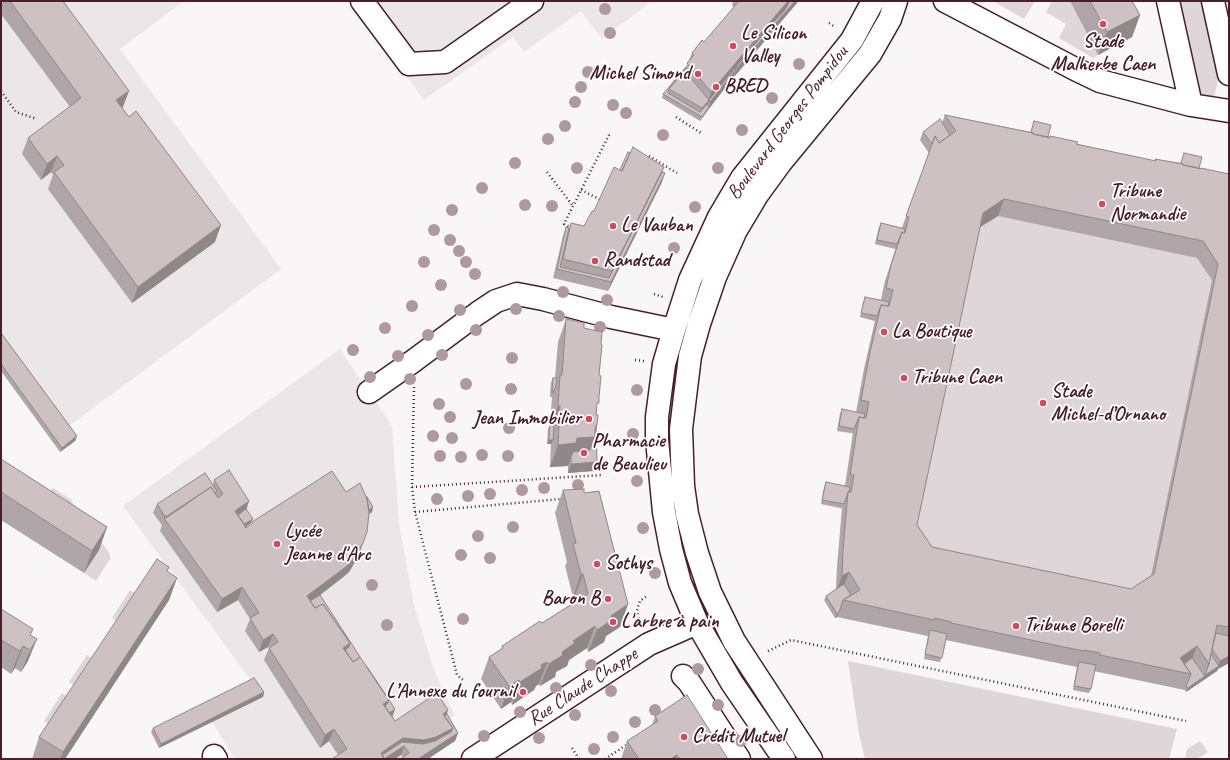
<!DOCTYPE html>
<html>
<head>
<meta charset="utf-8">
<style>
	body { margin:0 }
	#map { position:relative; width:1230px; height:760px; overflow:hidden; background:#f8f6f7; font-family:Caveat,sans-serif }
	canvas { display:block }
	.frame { position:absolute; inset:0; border:2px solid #4a1f2b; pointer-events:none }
</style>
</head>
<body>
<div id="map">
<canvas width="1230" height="760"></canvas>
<div class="frame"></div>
</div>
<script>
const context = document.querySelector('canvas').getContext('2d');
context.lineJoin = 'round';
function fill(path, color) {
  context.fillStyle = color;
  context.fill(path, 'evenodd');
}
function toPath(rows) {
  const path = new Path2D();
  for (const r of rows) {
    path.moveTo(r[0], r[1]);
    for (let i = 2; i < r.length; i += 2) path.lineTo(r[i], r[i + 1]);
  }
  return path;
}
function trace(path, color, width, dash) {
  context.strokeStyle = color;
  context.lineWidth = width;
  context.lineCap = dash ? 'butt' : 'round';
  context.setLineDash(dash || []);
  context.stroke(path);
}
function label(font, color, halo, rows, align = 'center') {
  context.font = font + ' Caveat,sans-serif';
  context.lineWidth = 3.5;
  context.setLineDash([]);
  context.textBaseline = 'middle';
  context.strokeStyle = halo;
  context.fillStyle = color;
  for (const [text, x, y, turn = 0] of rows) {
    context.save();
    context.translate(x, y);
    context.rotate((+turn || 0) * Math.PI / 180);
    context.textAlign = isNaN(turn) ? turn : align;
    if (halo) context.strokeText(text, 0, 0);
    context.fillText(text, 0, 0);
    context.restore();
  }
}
fill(toPath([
	[1,1,184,1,120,49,281,269,66,428,1,339],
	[352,1,652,1,602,39,581,11,524,52,513,37,424,100],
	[340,349,392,426,399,524,414,605,432,664,442,689,455,715,444,723,455,741,428,759,235,759,212,722,263,697,123,506]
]), '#ebe6e8');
fill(toPath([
	[993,1,1035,1,1024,19],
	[1052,1,1070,1,1098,55,1093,58,1059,38,1066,24,1046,12],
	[1177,1,1202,1,1219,77,1214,97,1199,94],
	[1032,126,1044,152,1177,180,1182,158,1200,161,1195,184,1229,192,1229,663,1217,669,1217,671,1186,692,1185,690,1094,671,1089,693,1073,690,1077,667,945,640,940,662,924,659,928,636,837,617,835,618,842,509,821,504,844,491,853,434,837,431,840,414,856,416,864,369,875,321,860,317,863,301,880,304,885,281,895,249,875,244,879,227,900,232,929,153,920,140,1027,149],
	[53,488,70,499,110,554,110,559,96,581,84,573,33,508],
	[130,590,139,596,120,624,112,618],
	[87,655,96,661,78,688,69,682],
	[848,661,1177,729,1169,759,865,759,859,734],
	[62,693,71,699,53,727,44,721],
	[1200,741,1208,752,1197,759,1185,759,1187,749]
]), '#ded6d9');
const minor = toPath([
	[362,1,409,64,445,62,532,1],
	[945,1,1075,69,1100,81,1191,105,1229,111],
	[1168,1,1191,105],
	[1213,1,1229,74],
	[369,392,412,362,478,313,496,301,517,294,543,299,611,317,674,330],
	[683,676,689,682,739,759],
	[214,756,216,759],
	[473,759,649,644,697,623],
	[784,759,732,683,697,623,680,583,671,549,664,512,657,440,657,417,664,364,674,330,690,280,719,217,742,178,852,40,873,1],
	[811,759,734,641,710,592,697,553,687,514,683,486,681,429,690,356,699,324,715,277,736,230,757,195,781,162,870,54,890,19,896,1]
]);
trace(minor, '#4a1f2b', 25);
trace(toPath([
	[829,23,835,27],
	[1,91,16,112,37,119],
	[676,117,701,133],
	[649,156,677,173],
	[547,172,573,206],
	[581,190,601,200],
	[572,228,564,224,610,133],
	[654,294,663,297],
	[635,360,644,361],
	[414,387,412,487,415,512,457,675,463,680],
	[412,487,602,475],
	[415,512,561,499],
	[640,626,637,611,638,607,640,601,648,595],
	[768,651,791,640,1186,721],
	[572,748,579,759],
	[605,759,628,744]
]), '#4a1f2b', 2.5, [1, 3]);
trace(minor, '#fff', 22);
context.fillStyle = '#ad999e';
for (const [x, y] of [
	[605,9],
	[610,33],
	[799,64],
	[588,72],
	[581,87],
	[772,98],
	[575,102],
	[613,105],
	[626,113],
	[565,126],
	[742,130],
	[663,135],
	[548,139],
	[515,163],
	[577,168],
	[718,168],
	[482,188],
	[525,205],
	[552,206],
	[695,207],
	[452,210],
	[434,230],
	[450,240],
	[674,248],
	[459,251],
	[424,262],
	[466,262],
	[475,274],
	[441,285],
	[563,292],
	[607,300],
	[412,306],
	[516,309],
	[460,310],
	[559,316],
	[600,327],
	[385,328],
	[476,330],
	[428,335],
	[353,350],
	[442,355],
	[398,356],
	[512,358],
	[370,377],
	[410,379],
	[466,384],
	[511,389],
	[637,390],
	[439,404],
	[450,417],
	[509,428],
	[633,434],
	[433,436],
	[452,438],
	[482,455],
	[440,456],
	[508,456],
	[461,457],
	[637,481],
	[578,485],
	[544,488],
	[522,490],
	[490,494],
	[468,496],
	[437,499],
	[513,527],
	[643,528],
	[478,536],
	[461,555],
	[490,558],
	[655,573],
	[372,585],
	[463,619],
	[387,625],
	[591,665],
	[698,669],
	[556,688],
	[611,691],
	[718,705],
	[655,710],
	[520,712],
	[575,715],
	[635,722],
	[484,736],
	[613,737],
	[539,738],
	[741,741],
	[594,749]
]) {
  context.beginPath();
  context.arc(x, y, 6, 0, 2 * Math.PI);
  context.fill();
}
fill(toPath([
	[3,1,63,1,123,107,122,108,215,242,132,303,48,189,53,175,51,172,41,180,22,154,28,138,70,107,1,14,1,7],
	[733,1,798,1,797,3,734,77,734,76,700,121,662,98,663,94,686,67,692,53,704,42,734,7,732,5],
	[1070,1,1133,1,1132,1,1140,15,1132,37,1098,55],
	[945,115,1031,132,1034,121,1048,137,1078,142,1077,144,1155,161,1155,159,1181,163,1184,153,1199,168,1229,174,1229,663,1218,669,1217,671,1186,692,1185,690,1094,671,1091,689,1089,693,1073,690,1077,667,946,640,940,662,924,659,928,636,837,617,835,618,824,600,826,596,836,589,837,566,842,508,821,504,824,487,826,482,845,486,853,433,837,431,840,414,842,409,856,412,864,369,875,321,860,317,865,297,881,300,885,281,896,249,875,244,879,227,881,223,902,228,929,153,920,140,923,132,942,123],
	[998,216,1197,258,1212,280,1151,576,1131,589,932,547,917,525,980,227],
	[664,167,662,172,662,182,608,291,553,278,563,236,566,227,569,228,571,223,584,226,620,170],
	[566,319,584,328,599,370,596,415,597,425,596,427,593,471,568,473,568,466,550,467,551,444,547,444,548,429,550,425,552,397,550,397,551,382,553,378,555,378,558,342],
	[1,333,77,436,75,441,60,452,1,371],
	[1,459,107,527,99,550,84,573,1,520],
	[214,480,246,509,251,523,246,527,246,528,252,524,252,522,346,492,367,497,373,507,372,512,369,514,359,555,349,572,342,578,320,595,395,721,447,714,458,733,455,741,403,757,401,755,338,755,329,741,320,748,264,660,269,648,268,647,259,652,245,631,250,619,238,600,217,612,160,531,162,525,153,513,157,504,213,484],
	[563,490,584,493,628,604,620,627,606,636,604,642,588,652,587,648,569,660,567,666,556,672,555,677,540,686,539,684,536,686,534,690,512,705,511,702,501,709,481,679,489,657,501,650,502,646,542,623,576,601,575,596,573,597,565,566,567,562,555,513],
	[167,571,177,578,169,600,65,759,32,759,39,737],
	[1,609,31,635,28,661,21,672,15,668,11,674,1,667],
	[264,692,263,697,159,748,151,732,153,728],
	[655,716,728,759,621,759,627,741,652,725]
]), '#b0a6a9');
fill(toPath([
	[788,1,798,1,797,3,734,77,737,68,736,67,734,72,736,69,733,78,707,111,700,121,702,117,709,107,710,102,709,100,711,92],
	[1140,15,1132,37,1098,55,1107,32],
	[129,91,123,107,110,116,116,100],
	[709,100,706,108,699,115,702,108],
	[57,156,51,172,41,180,47,164],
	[664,167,658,183,608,281,612,271],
	[665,173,662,182,608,291,611,282],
	[1004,199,998,216,977,229,983,213],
	[221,225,215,242,132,303,138,287],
	[558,406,560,406,552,429,550,429],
	[596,425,597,425,593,437,595,437,587,459,571,457,568,466,550,467,558,445,577,438],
	[77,436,75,441,60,452,62,448],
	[549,440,553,440,551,444,547,444],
	[597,462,593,471,568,473,571,464],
	[249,501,245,514,233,522,235,511],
	[373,507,372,512,364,517,366,513],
	[253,519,251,523,236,533,238,529],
	[107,527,99,550,84,573,92,551],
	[363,543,359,555,349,572,342,578,308,604,307,596],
	[849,572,843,589,836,592,842,576],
	[581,574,583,574,575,596,573,597],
	[177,578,169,600,65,759,60,759,63,752],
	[242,587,238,600,217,612,222,599],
	[628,604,620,627,606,636,604,642,588,652,597,630,611,616],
	[839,612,837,617,835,618,837,614],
	[595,626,587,648,569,660,567,666,556,672,555,677,540,686,549,664,562,652,573,641],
	[273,634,268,647,259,652,263,640],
	[37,639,28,661,21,672,30,650],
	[350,643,346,656,343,648],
	[23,646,15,668,11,674,20,651],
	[1197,646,1191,662,1178,671,1180,658],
	[1229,656,1229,663,1218,669,1217,671,1186,692,1188,688,1217,667,1220,661],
	[547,662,539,684,536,686,534,690,512,705,520,682,541,665],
	[519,680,511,702,501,709,509,686],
	[264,692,263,697,159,748,161,744],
	[389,700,385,712,383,704],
	[395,709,392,718,387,714],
	[448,710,444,722,443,714],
	[453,728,458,733,455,741,428,759,418,759,404,746,401,755,395,759,380,759,381,753,403,738],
	[334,729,329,741,320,748,325,735],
	[677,755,676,759,671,759]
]), '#908789');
const building = toPath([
	[10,1,63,1,129,91,116,100,129,117,136,111,221,225,138,287,54,172,64,165,57,156,47,164,28,138,81,98,10,1],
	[739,1,788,1,711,92,687,63,694,55,692,53,702,40,704,42,739,1],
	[790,1,795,1,737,68,736,67,770,26,785,10,790,1],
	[1090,1,1132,1,1140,15,1107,32,1090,1],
	[686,67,684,70,669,89,668,93,700,112,707,104,709,107,702,117,663,94,686,67],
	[735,68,736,69,710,102,709,100,702,108,669,89,684,70,709,100,735,68],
	[945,115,1033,133,1033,134,1050,138,1050,136,1078,142,1076,144,1156,161,1155,159,1183,164,1183,165,1201,169,1201,168,1229,174,1229,627,1217,625,1209,664,1197,646,1180,658,1191,674,1100,655,1100,653,1084,650,1083,651,951,623,951,622,935,618,934,620,843,600,860,590,849,572,842,576,843,550,848,492,851,492,854,475,850,475,859,417,866,418,869,402,861,400,870,352,881,305,889,306,893,290,886,288,891,265,902,232,905,233,909,217,906,216,935,136,939,143,956,131,945,115],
	[1004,199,1203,241,1218,264,1154,574,1131,589,932,547,917,525,983,213,1004,199],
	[940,119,950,135,939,143,935,136,932,144,923,132,940,119],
	[1034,121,1051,125,1048,137,1033,134,1033,133,1031,132,1034,121],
	[633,147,664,167,612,271,563,259,571,223,584,226,592,211,594,211,614,167,622,171,633,147],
	[628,152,630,153,622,171,620,170,628,152],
	[1184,153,1202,157,1199,168,1183,165,1183,164,1181,163,1184,153],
	[662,172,665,173,611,282,557,269,566,227,569,228,560,267,609,278,662,172],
	[881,223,905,229,904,233,902,232,897,244,877,240,881,223],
	[865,297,889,302,888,306,881,305,877,316,861,313,865,297],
	[566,319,584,323,584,328,602,332,601,344,602,345,599,375,601,376,599,397,599,403,597,403,596,415,598,415,597,425,596,425,595,437,577,438,576,443,558,445,560,406,558,406,560,375,562,375,566,319],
	[1,333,77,436,62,448,1,364,1,333],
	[553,378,557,378,556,385,553,393,552,393,553,378],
	[842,409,865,414,864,418,859,417,854,429,839,426,842,409],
	[550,424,554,424,553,440,549,440,550,424],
	[596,427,597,462,571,464,571,457,573,452,590,450,595,437,595,430,596,427],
	[1,459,107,527,92,551,1,492,1,459],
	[229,470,249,501,235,511,246,528,253,523,252,522,332,471,346,492,360,483,367,499,369,513,367,532,363,543,353,559,347,566,307,596,315,608,323,604,350,643,343,648,353,662,360,657,389,700,383,704,395,721,437,693,448,710,443,714,453,728,436,737,424,740,403,738,381,753,384,759,332,759,347,749,334,729,325,735,269,648,278,642,273,634,263,640,250,618,259,613,242,587,222,599,164,518,211,487,218,498,223,494,214,480,229,470],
	[205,473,217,491,215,493,211,487,166,518,157,504,205,473],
	[826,482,850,487,849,492,848,492,844,504,822,500,826,482],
	[584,489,584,493,599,491,628,604,611,616,612,620,597,630,595,626,573,641,575,643,562,652,563,655,549,664,547,662,541,665,542,668,520,682,519,680,509,686,489,657,503,648,502,646,540,621,542,623,588,594,583,574,581,574,573,544,576,543,563,490,584,489],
	[367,497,373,507,369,510,367,499,367,497],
	[246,509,253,519,244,524,238,515,246,509],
	[157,559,169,567,167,571,177,578,63,752,39,737,157,559],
	[844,584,851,595,843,600,839,612,837,614,826,596,844,584],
	[320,595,360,657,353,662,345,650,349,647,350,643,323,604,315,608,310,601,320,595],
	[1,609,33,629,30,635,37,639,30,650,23,646,20,651,1,640,1,609],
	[930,630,947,634,942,658,925,654,930,630],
	[1216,633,1229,636,1229,656,1220,661,1212,649,1216,633],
	[1211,654,1219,666,1205,675,1209,664,1211,654],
	[1192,658,1205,676,1188,688,1186,686,1191,674,1184,664,1192,658],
	[1079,662,1096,665,1091,689,1074,686,1079,662],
	[367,667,395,709,389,713,385,706,387,704,389,700,367,667],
	[254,678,264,692,161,744,153,728,254,678],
	[687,695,728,759,680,759,677,755,671,759,639,759,627,741,658,721,655,716,687,695],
	[447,714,458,733,418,759,400,759,409,753,404,746,384,759,382,755,402,742,423,744,435,741,451,732,453,728,444,716,447,714]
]);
fill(building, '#cdc1c4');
trace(building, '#908789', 1);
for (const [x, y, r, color] of [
	[1103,24,4,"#d1495b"],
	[733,46,4,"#d1495b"],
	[698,74,4,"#d1495b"],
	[716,87,4,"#d1495b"],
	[1102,204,4,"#d1495b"],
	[613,226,4,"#d1495b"],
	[595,261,4,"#d1495b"],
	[884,332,4,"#d1495b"],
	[904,378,4,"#d1495b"],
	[1043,403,4,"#d1495b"],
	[589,419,4,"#d1495b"],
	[584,453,4,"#d1495b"],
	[277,544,4,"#d1495b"],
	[597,564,4,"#d1495b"],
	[608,599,4,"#d1495b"],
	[613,622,4,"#d1495b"],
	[1016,626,4,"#d1495b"],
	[523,692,4,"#d1495b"],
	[684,737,4,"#d1495b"]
]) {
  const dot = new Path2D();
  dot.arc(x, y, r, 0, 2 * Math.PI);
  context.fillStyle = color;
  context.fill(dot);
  trace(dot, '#fff', 1.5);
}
label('bold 20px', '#4a1f2b', '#fff', [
	["Le Silicon",741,34],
	["Valley",741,57],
	["Stade",1103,42,"center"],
	["Malherbe Caen",1103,65,"center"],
	["Michel Simond",690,74,"right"],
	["BRED",724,87],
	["Tribune",1110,192],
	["Normandie",1110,215],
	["Le Vauban",621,226],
	["Randstad",603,261],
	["La Boutique",892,332],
	["Tribune Caen",912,378],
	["Stade",1051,392],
	["Michel-d’Ornano",1051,415],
	["Jean Immobilier",581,419,"right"],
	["Pharmacie",592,442],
	["de Beaulieu",592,465],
	["Lycée",285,532],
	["Jeanne d'Arc",285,555],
	["Sothys",605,564],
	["Baron B",600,599,"right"],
	["L'arbre à pain",621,622],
	["Tribune Borelli",1024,626],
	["L’Annexe du fournil",515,692,"right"],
	["Crédit Mutuel",692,737]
], 'left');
label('20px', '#4a1f2b', '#fff', [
	["Boulevard Georges Pompidou",788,123,-53],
	["Rue Claude Chappe",583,687,-33]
]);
</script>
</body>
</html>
